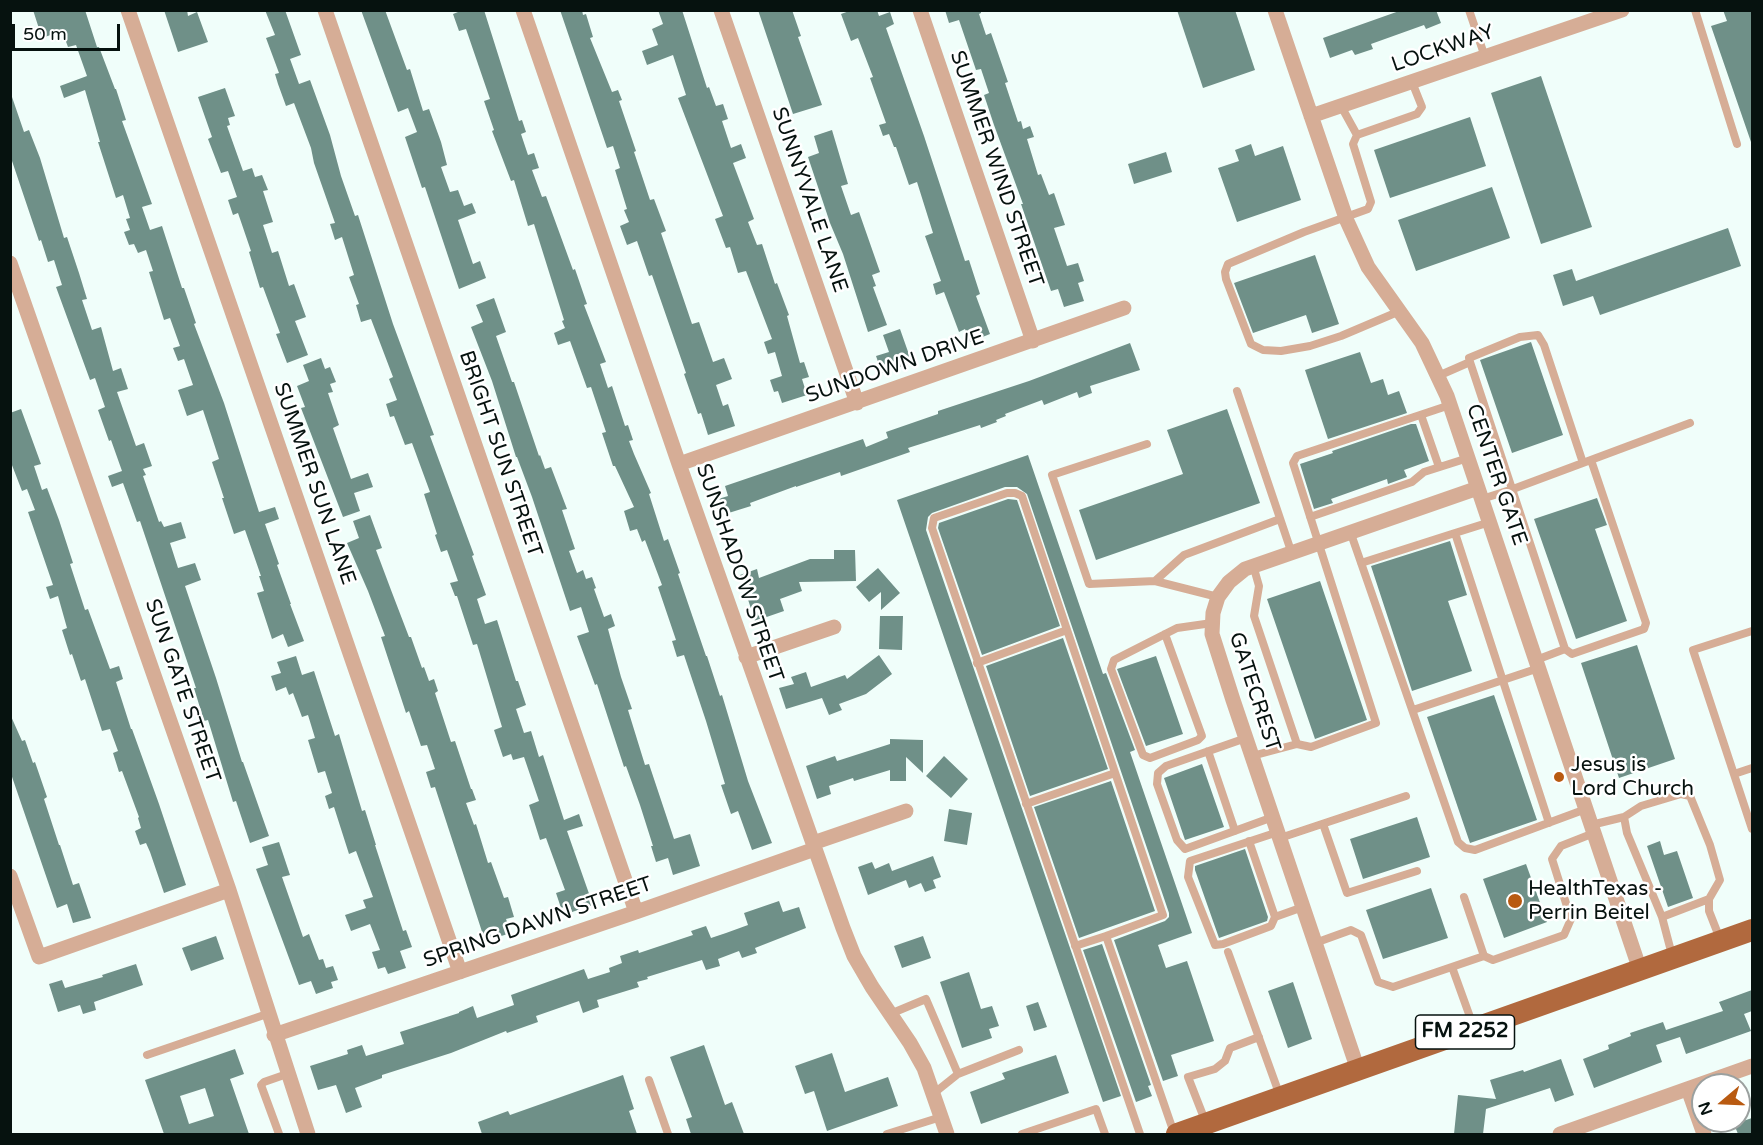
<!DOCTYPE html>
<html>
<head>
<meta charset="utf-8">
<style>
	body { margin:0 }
	#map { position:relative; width:1763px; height:1145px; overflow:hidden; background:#f0fefa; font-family:"Varela Round",sans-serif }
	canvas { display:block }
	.frame { position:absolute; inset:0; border:12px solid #06120f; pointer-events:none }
	.north { position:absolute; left:1691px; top:1073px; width:60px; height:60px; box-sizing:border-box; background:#fff; border:2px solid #9ba09f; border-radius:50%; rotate:251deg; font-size:16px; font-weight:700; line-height:24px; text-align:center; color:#06120f }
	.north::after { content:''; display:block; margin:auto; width:21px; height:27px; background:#b95a11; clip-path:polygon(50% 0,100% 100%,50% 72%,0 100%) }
	.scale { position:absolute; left:12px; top:24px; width:108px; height:27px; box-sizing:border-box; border:3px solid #06120f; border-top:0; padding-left:8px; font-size:18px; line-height:21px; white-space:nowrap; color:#06120f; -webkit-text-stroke:4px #fff; paint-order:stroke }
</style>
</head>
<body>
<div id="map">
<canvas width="1763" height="1145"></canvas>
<div class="frame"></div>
<div class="north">N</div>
<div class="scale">50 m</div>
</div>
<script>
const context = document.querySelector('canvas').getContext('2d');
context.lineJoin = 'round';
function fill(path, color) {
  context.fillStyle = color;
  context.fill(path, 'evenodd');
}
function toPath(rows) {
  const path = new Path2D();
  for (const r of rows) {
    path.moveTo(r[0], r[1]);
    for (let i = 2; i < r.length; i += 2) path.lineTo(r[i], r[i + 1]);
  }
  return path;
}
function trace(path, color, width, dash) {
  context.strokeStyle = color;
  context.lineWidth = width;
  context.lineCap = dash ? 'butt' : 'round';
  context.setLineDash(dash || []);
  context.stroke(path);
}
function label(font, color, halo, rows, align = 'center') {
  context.font = font + ' "Varela Round",sans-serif';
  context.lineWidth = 5;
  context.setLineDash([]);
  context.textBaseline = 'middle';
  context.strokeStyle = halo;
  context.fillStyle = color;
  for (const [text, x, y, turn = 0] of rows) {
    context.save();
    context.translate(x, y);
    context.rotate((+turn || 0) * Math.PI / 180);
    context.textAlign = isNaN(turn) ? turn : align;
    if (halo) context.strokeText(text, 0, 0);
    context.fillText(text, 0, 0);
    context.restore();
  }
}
fill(toPath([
	[33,10,85,10,97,47,99,47,115,89,116,89,126,120,122,121,152,204,142,207,150,230,162,226,182,288,184,288,196,323,194,324,224,403,259,512,275,507,279,519,265,524,279,564,277,565,291,604,290,604,304,641,288,647,283,634,272,639,257,593,264,591,259,576,261,576,245,530,234,534,222,498,224,498,212,462,219,459,203,410,187,416,178,390,193,385,184,359,178,361,173,348,180,346,170,318,164,320,149,272,153,271,146,250,138,253,134,244,129,245,124,232,130,230,126,219,130,218,123,195,116,198,98,142,100,142,85,90,64,98,60,86,87,76,76,45,68,47,62,31,42,38],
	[164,10,187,10,188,16,197,12,208,42,178,52],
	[265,10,285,10,301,55,290,59,299,84,310,80,330,135,341,176,355,216,358,215,393,324,434,435,430,436,474,555,472,556,486,595,477,599,485,624,497,620,516,681,518,681,526,705,516,709,524,733,531,731,539,757,543,755,564,820,579,814,583,826,567,831,593,905,572,912,570,905,561,908,556,893,565,890,546,838,540,840,529,805,539,801,524,757,513,760,511,754,503,757,494,730,502,727,477,644,473,645,457,596,455,596,450,583,458,581,447,550,441,552,435,535,437,534,424,494,430,492,412,443,405,445,394,416,390,417,386,404,397,400,389,379,393,377,371,319,361,322,356,305,359,304,349,277,354,275,342,237,335,240,330,224,335,223,314,163,311,148,294,103,286,106,278,84,275,74,279,73,266,38,275,35],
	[361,10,385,10,407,70,410,69,423,111,429,109,441,142,447,165,441,167,450,192,458,190,464,206,472,203,476,213,458,220,473,264,480,261,486,278,459,289,425,187,422,188,405,137,417,132,408,108,398,112],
	[463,10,484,10,519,121,522,120,526,132,521,134,528,155,534,153,539,168,532,170,542,197,546,196,573,270,575,269,587,304,584,305,606,362,600,364,608,388,612,386,625,426,628,425,633,440,629,441,634,454,651,493,649,494,664,541,668,539,680,573,678,574,706,656,707,656,720,696,722,695,748,781,772,843,752,850,738,811,731,814,721,785,725,784,706,721,684,655,677,657,672,641,676,640,658,587,662,585,645,540,642,542,637,529,630,531,624,511,634,507,615,466,613,466,602,433,606,432,591,387,587,388,570,341,558,345,554,333,565,328,562,321,564,320,534,224,528,226,514,180,511,181,492,131,494,130,484,101,490,99,466,29,459,31,453,14],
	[560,10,582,10,583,15,586,14,593,37,590,38,612,92,618,90,622,100,619,101,636,151,634,152,650,200,654,199,666,231,661,233,692,324,699,322,713,362,724,358,732,379,716,385,723,406,728,404,735,426,708,435,701,413,698,414,684,374,686,373,652,275,649,276,637,241,627,245,620,226,629,222,624,210,627,209,615,170,620,168,613,146,607,148],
	[658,10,682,10,707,88,709,87,716,106,723,104,728,119,722,121,731,148,741,144,746,158,733,163,754,219,748,222,757,245,762,244,775,284,777,283,789,315,787,316,800,363,804,362,809,377,802,379,807,395,782,403,778,391,774,392,770,380,782,376,775,352,768,354,764,342,772,339,746,271,738,273,730,247,726,248,715,219,723,216,678,98,686,95,673,55,647,65,642,51,658,45,652,29,663,24],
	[758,10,792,10,801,36,798,37,822,105,793,114],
	[852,10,877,10,879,16,890,12,894,24,886,28,924,136,965,261,969,260,980,294,976,296,990,334,970,342,965,329,959,332,944,292,936,295,933,284,941,281,925,236,933,233,917,182,909,185,896,147,894,147,889,134,883,136,879,125,886,123,870,78,873,77,858,38,851,41,841,14],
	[945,10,981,10,981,13,979,14,986,35,991,33,1008,82,1005,83,1018,122,1021,121,1023,129,1030,126,1034,137,1027,139,1038,175,1041,174,1049,195,1054,193,1065,225,1054,228,1067,266,1078,263,1084,281,1078,283,1084,301,1064,307,1058,289,1051,291,1021,204,1023,204,994,125,984,95,989,93,981,69,976,70,959,20,949,23],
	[1177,10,1235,10,1255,70,1203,88],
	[1402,10,1436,10,1441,23,1426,29,1424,25,1371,44,1373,49,1355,55,1352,50,1330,58,1323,38],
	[1723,10,1752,10,1752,142,1751,142,1711,26,1727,21],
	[1541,76,1592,227,1541,244,1491,93],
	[225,88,235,116,228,118,230,125,227,126,243,171,252,168,255,177,262,175,268,190,263,191,273,222,263,225,272,253,278,251,289,286,294,284,306,317,295,321,308,355,287,363,276,334,280,333,263,287,260,288,249,252,251,251,238,213,233,215,228,200,237,197,228,171,221,173,208,139,212,137,198,97],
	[12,97,24,132,29,130,40,158,64,238,67,237,79,273,87,299,82,300,92,330,101,327,113,371,121,368,128,389,117,392,136,446,144,443,152,466,143,469,146,475,143,476,159,522,161,521,164,527,181,522,186,538,170,543,178,568,195,563,201,580,185,586,216,678,242,762,243,762,269,836,250,843,236,801,233,802,208,720,204,721,194,688,196,688,140,521,137,522,123,483,112,487,108,476,122,471,111,440,109,441,98,410,105,407,95,378,90,380,56,287,62,285,54,260,48,262,41,240,39,241,10,155],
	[1470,117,1486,166,1390,198,1374,150],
	[832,130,848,184,841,186,851,215,859,212,880,272,872,275,876,286,873,287,887,325,868,332,843,254,830,223,808,157,819,153,814,136],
	[1251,144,1255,156,1283,146,1301,200,1237,222,1218,168,1239,161,1235,150],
	[1166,152,1172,172,1134,184,1128,164],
	[1492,187,1510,238,1416,271,1398,220],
	[1728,228,1741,266,1600,315,1593,296,1563,306,1553,275,1572,269,1576,281],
	[1315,255,1339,324,1312,333,1306,315,1253,333,1234,283],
	[494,298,506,332,496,336,512,382,514,382,539,456,540,455,545,469,551,467,567,509,562,510,575,549,569,551,577,573,583,570,586,579,592,577,596,588,594,589,604,617,611,614,615,626,608,629,621,677,632,709,628,710,645,765,649,764,674,839,690,834,700,866,673,875,668,858,656,862,651,846,653,846,640,805,626,766,624,767,597,684,595,685,577,636,589,632,581,607,570,611,532,497,517,457,516,457,492,381,471,327,483,322,476,305],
	[900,329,912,363,882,373,876,356,889,352,883,335],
	[1531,342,1563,435,1512,453,1480,360],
	[1130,343,1140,370,1090,386,1092,393,1079,398,1077,392,1044,405,1042,400,1005,414,1006,416,996,420,997,422,981,428,980,425,908,448,910,452,841,476,840,472,796,487,796,486,750,503,751,506,719,516,715,500,728,496,725,486,863,439,866,447,888,438,886,432,938,414,938,411,1029,381],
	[1360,352,1371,383,1383,379,1388,395,1399,391,1407,413,1328,439,1305,370],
	[321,358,325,369,330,367,336,382,330,384,333,392,328,393,339,425,333,428,351,479,368,473,373,487,354,493,360,511,343,517,301,408,305,407,297,386,309,381,303,365],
	[21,409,41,464,34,466,42,490,47,488,59,520,73,563,70,564,85,610,88,609,110,669,119,666,123,679,116,682,131,729,132,729,159,804,186,885,164,893,150,852,146,843,140,845,135,831,141,828,138,818,139,817,122,771,119,772,113,753,118,751,110,729,102,731,85,679,81,681,72,654,70,655,62,630,67,628,58,596,50,599,46,587,53,585,28,512,35,510,27,489,22,491,10,460,10,413],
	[1227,409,1260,503,1096,560,1079,510,1183,474,1167,430],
	[1411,424,1416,424,1429,461,1404,470,1407,477,1388,484,1387,479,1331,499,1333,503,1314,509,1300,464,1333,453,1332,451],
	[1028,455,1103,674,1106,673,1135,750,1130,752,1192,933,1158,945,1166,968,1187,961,1214,1041,1171,1055,1178,1076,1163,1081,1114,940,1165,921,1169,917,1169,913,1027,494,1017,487,1005,487,932,513,928,517,926,530,1121,1096,1103,1102,897,500],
	[1597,498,1607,525,1595,529,1627,621,1576,639,1534,519],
	[1008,499,1017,500,1060,626,982,655,938,528,939,523],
	[370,515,382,548,376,550,391,590,409,637,411,637,422,668,424,667,429,681,434,679,438,691,435,693,451,742,455,741,471,789,472,789,476,800,466,803,474,825,476,824,488,863,491,862,504,898,508,897,514,917,506,919,511,933,485,941,435,787,431,788,426,772,435,769,427,745,421,746,409,711,406,713,381,637,385,636,368,591,347,543,359,538,353,521],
	[1450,541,1467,595,1448,601,1472,671,1412,691,1371,566],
	[834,550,855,550,856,581,799,582,802,591,780,599,784,611,755,621,740,575,757,569,759,578,810,559,834,559],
	[878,568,900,593,881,610,881,592,869,602,856,587],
	[1320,581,1367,720,1315,739,1267,599],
	[880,616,903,616,902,650,879,649],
	[1063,638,1108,769,1030,796,986,666],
	[1637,645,1675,759,1619,778,1581,663],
	[879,655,892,674,866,694,839,704,842,710,829,715,822,698,786,709,779,688,794,684,791,677,806,672,811,687,845,675,847,679],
	[296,656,302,675,314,671,335,736,339,734,362,811,365,810,376,845,375,845,403,931,406,930,412,947,400,951,406,968,388,974,385,967,378,969,372,952,380,950,370,924,351,931,345,915,366,908,363,900,373,897,356,851,349,854,334,807,329,809,325,796,332,793,325,771,318,773,308,740,315,738,308,715,302,717,293,693,289,695,286,687,276,691,271,676,281,673,277,662],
	[1156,656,1183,734,1146,746,1117,669],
	[1494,695,1537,820,1470,843,1427,717],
	[10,714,22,741,25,740,33,763,35,762,47,797,44,799,59,845,60,845,73,885,79,883,91,918,73,923,67,904,57,908,10,771],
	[890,739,923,740,923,773,906,757,906,781,890,781,890,770,854,781,853,778,829,786,831,794,817,799,806,766,835,756,837,761,890,744],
	[944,756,968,779,951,798,926,776],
	[1202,764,1224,827,1185,840,1164,778],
	[1111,781,1155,911,1079,938,1034,807],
	[949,809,972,813,967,845,944,841],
	[1417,817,1430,857,1363,879,1350,839],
	[1660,841,1664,855,1677,851,1693,898,1668,907,1647,846],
	[279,842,290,875,282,877,303,937,309,934,319,960,323,959,326,968,333,966,338,980,331,982,333,988,316,994,311,981,299,985,256,869,268,865,262,847],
	[1245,849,1268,917,1267,921,1219,938,1195,870,1195,866],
	[933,856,941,877,933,880,936,888,925,892,921,883,909,888,906,880,868,895,858,867,872,862,875,869,889,863,892,871],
	[1526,864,1547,922,1504,938,1483,879],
	[1431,888,1448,938,1383,959,1366,910],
	[779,901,783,912,799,907,806,928,755,948,757,953,742,958,739,951,718,959,720,966,706,970,702,960,647,977,648,979,637,982,639,987,597,1000,599,1007,583,1013,579,1001,536,1016,538,1022,507,1033,506,1031,451,1053,382,1075,382,1078,355,1088,362,1107,346,1113,336,1085,318,1090,310,1066,348,1054,347,1050,362,1045,366,1056,404,1044,400,1032,459,1013,459,1012,473,1006,477,1018,514,1005,511,995,584,969,588,979,610,972,609,968,622,963,620,956,638,950,639,953,693,935,691,931,706,926,711,938,726,933,748,925,744,913],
	[216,936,224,959,191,971,182,948],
	[923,936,931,958,902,968,894,946],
	[1102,944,1151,1085,1148,1086,1152,1096,1136,1102,1083,950],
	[136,964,143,985,94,1002,96,1010,83,1014,80,1005,58,1012,49,984,62,980,65,988,103,977,102,975],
	[969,972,981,1009,992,1006,999,1026,989,1029,992,1038,962,1048,940,982],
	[1293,982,1312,1039,1288,1048,1268,991],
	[1752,990,1752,1011,1744,1014,1751,1031,1686,1054,1680,1037,1656,1045,1662,1062,1594,1088,1583,1059,1609,1049,1608,1045,1631,1036,1630,1033,1663,1022,1666,1030,1723,1011,1719,1002],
	[1038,1002,1047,1027,1034,1031,1026,1006],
	[704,1045,725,1105,732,1102,744,1134,691,1134,686,1119,692,1117,670,1057],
	[235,1049,244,1074,230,1079,249,1134,164,1134,145,1080],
	[205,1088,214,1116,189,1124,180,1096],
	[832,1053,845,1092,888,1077,898,1106,827,1131,814,1091,805,1094,795,1066],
	[1056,1055,1069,1093,981,1124,970,1092,1005,1079,1002,1073],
	[1561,1059,1574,1095,1555,1102,1550,1088,1486,1109,1483,1134,1454,1134,1458,1095,1496,1099,1490,1080,1523,1070,1524,1072],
	[623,1075,634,1109,629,1111,637,1134,482,1134,478,1122,508,1111,510,1115],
	[1752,1118,1752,1134,1738,1134,1734,1124]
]), '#6f9088');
trace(toPath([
	[1469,10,1485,57],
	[1695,10,1737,144],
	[1341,106,1357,135],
	[1400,311,1341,336,1310,346,1281,351,1263,350,1251,344,1226,279,1225,272,1228,264,1304,232,1368,209,1371,202,1353,144,1357,135,1417,114,1422,107,1412,82],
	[1470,362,1565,649],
	[1438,376,1470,362,1469,358,1520,337,1538,335,1544,345,1583,463],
	[1237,391,1291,551],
	[1421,415,1439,467],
	[1147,444,1052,475,1089,584,1155,581,1218,597],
	[1482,499,1513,489,1690,423],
	[1310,517,1412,482,1424,472,1468,458],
	[1490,522,1455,533,1549,823],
	[1350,531,1458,842,1465,848,1475,850,1586,809],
	[1361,563,1455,533],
	[1253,565,1259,586,1254,616,1297,744,1311,747,1376,723,1293,463,1297,456,1450,405],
	[1155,581,1184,555,1280,519],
	[1752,631,1693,650,1752,829],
	[1165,634,1202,736,1198,740,1150,758,1143,755,1111,669,1114,660,1177,628,1212,623],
	[1536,660,1565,649,1572,654,1644,629,1646,623,1591,460],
	[977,663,1067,630],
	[1413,710,1539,668],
	[1246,738,1166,766,1158,773,1157,784,1177,840,1185,849,1273,817],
	[1208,751,1235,831],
	[1252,756,1297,744],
	[1734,774,1752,768],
	[1026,804,1115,773],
	[1323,824,1347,893,1417,871],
	[1591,825,1624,817],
	[1280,838,1406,796],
	[1249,841,1275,917,1271,926,1223,944,1215,945,1188,877,1190,861,1278,832],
	[1464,897,1484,956,1493,960,1564,935,1571,919,1552,859,1561,846,1594,833],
	[1275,917,1303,907],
	[1662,917,1709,899],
	[1315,943,1351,930,1361,935,1378,982,1393,987,1484,956],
	[1075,946,1106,936],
	[1228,952,1280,1096],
	[1672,955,1662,917,1627,833,1624,817,1641,806,1681,794,1690,796,1710,845,1720,880,1709,899,1709,911,1720,939],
	[1452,967,1474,1028],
	[890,1014,926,999,958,1074],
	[147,1055,267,1014],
	[649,1080,668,1134],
	[933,1094,958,1074,1019,1050],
	[1206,1123,1188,1077,1215,1069,1225,1061,1230,1048,1259,1037],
	[279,1134,261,1085,264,1082,287,1074],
	[887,1134,941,1117],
	[1022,1134,1096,1109,1105,1134],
	[1140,1134,932,528,934,518,1007,493,1015,493,1022,496,1163,915,1106,936,1174,1133]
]), '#d6ad96', 8);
trace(toPath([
	[128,10,460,972],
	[325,10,636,912],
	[523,10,679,464,843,928,854,956,872,987,910,1043,924,1068,947,1134],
	[721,10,857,403],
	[920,10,1033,341],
	[1275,10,1347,221,1368,267,1422,343,1447,396,1640,970],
	[1311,116,1622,10],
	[10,263,229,890,308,1134],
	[679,464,1124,308],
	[746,657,834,627],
	[813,843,906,811],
	[10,876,39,957,229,890],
	[274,1035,636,912,815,849],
	[1358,1070,1233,700,1212,634,1213,613,1218,597,1229,582,1245,569,1478,488],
	[1688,1089,1704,1134],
	[1560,1134,1752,1066]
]), '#d6ad96', 15);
trace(toPath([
	[1177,1134,1752,930]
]), '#b1693e', 22);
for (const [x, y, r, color] of [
	[1559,777,6,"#b95a11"],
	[1515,901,8,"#b95a11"]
]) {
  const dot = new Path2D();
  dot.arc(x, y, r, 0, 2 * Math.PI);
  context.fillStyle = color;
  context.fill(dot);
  trace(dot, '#fff', 2);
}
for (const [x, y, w] of [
	[1465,1032,99]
]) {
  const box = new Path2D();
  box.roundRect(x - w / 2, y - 17, w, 34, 4.5);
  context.fillStyle = '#fff';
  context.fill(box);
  trace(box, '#06120f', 1.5);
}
label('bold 20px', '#06120f', null, [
	["FM 2252",1465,1032]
]);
label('21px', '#06120f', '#fff', [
	["LOCKWAY",1443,49,-19],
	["SUMMER WIND STREET",996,169,71],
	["SUNNYVALE LANE",809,200,71],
	["SUNDOWN DRIVE",895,367,-19],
	["BRIGHT SUN STREET",500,454,71],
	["CENTER GATE",1496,475,71],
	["SUMMER SUN LANE",314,484,71],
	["SUNSHADOW STREET",739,573,71],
	["SUN GATE STREET",182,691,71],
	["GATECREST",1254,692,72],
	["SPRING DAWN STREET",538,923,-19]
]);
label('21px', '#06120f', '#fff', [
	["Jesus is",1571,765],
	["Lord Church",1571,789],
	["HealthTexas -",1528,889],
	["Perrin Beitel",1528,913]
], 'left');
</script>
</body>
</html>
